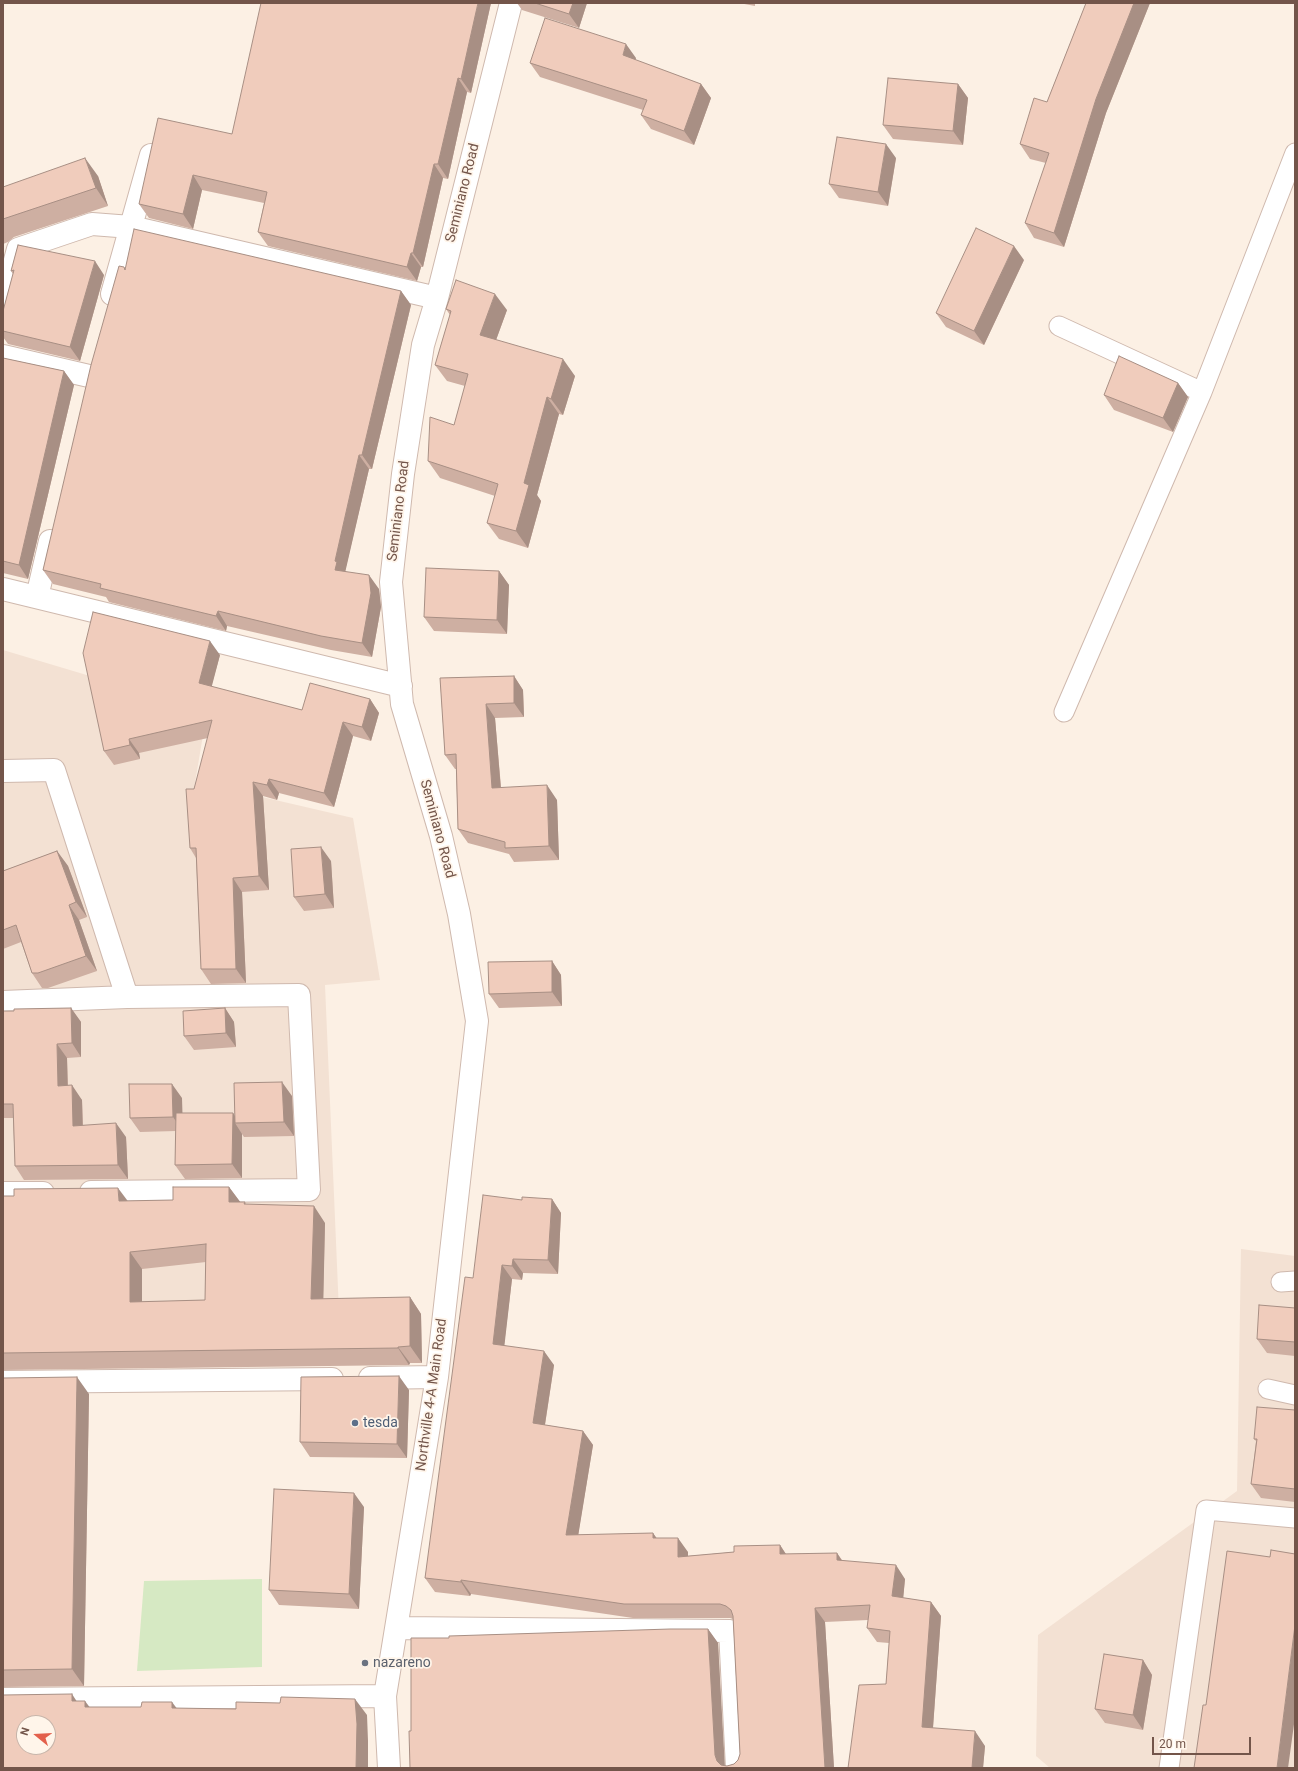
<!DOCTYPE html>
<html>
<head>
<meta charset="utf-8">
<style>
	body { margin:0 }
	#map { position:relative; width:1298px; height:1771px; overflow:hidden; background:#fcf0e4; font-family:Roboto,sans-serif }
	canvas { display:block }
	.frame { position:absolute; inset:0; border:4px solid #73554a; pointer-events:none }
	.north { position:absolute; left:16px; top:1715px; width:40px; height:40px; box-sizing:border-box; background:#fff5ea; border:1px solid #c7b5aa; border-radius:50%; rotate:288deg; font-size:11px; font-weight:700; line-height:16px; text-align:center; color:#73554a }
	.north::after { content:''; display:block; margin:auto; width:14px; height:18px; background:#e3604c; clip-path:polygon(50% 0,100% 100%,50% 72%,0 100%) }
	.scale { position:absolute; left:1152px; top:1737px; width:99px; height:18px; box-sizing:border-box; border:2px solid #73554a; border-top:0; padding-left:5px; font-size:12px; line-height:14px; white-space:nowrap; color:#73554a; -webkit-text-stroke:3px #fff5ea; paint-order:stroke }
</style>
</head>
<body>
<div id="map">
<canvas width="1298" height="1771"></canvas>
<div class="frame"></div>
<div class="north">N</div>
<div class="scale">20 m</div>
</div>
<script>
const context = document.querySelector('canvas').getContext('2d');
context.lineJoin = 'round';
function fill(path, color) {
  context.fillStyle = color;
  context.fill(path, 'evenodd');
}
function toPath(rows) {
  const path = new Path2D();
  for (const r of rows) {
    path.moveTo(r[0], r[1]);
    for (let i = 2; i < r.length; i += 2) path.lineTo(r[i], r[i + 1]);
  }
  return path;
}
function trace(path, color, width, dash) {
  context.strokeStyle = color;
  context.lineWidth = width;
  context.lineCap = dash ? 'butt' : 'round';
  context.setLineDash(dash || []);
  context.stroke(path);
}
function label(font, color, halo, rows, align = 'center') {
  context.font = font + ' Roboto,sans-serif';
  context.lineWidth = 3.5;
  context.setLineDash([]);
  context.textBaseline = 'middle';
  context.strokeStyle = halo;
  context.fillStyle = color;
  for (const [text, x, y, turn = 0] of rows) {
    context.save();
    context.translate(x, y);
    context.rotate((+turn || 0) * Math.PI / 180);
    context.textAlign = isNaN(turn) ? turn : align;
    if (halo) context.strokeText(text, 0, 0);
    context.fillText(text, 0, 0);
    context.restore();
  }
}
fill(toPath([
	[3,650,207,711,194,789,258,796,353,818,380,980,325,985,339,1312,3,1316],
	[1241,1249,1295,1256,1295,1768,1050,1768,1036,1756,1038,1635,1237,1491]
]), '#f3e1d3');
fill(toPath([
	[262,1579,262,1667,137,1671,144,1581]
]), '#d6e9c3');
const lane = toPath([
	[1059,326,1202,392],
	[1064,712,1202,392,1295,153],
	[1281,1282,1295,1281],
	[1268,1389,1295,1395],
	[1169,1768,1206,1510,1295,1518]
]);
const street = toPath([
	[112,294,151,155],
	[3,305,18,249,92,224,131,227,437,298],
	[3,356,89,376],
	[3,589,401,686],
	[37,597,50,541],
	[3,771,54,770,127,997],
	[3,1002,127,997,299,995,309,1190,91,1192],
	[3,1193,43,1193],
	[370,1378,437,1377],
	[3,1382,332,1379],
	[397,1628,730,1631,737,1768],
	[3,1699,385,1696],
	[389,1768,385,1696,437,1377,477,1021,459,914,441,836,402,704,391,582,403,474,423,345,437,298,511,3]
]);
trace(lane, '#cfb9ae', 21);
trace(street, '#cfb9ae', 24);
trace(lane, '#fff', 19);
trace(street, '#fff', 22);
fill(toPath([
	[491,3,471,93,467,92,448,179,443,178,423,267,421,267,417,281,268,246,258,232,264,203,202,190,193,229,149,218,139,204,232,134],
	[517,3,587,3,579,28,522,10],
	[739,3,755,3,755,6],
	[1086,3,1150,3,1106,113,1064,247,1034,238,1025,223,1046,163,1030,159,1020,144,1047,102],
	[636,58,635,60,701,84,711,98,694,145,651,129,641,115,643,110,540,77,530,63],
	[958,84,968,98,963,145,893,139,883,125],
	[896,158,888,206,839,198,829,184],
	[98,176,108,206,14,237,8,242,3,244,3,187],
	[18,245,104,275,80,361,8,344,3,337,3,311,13,274,11,271],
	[1024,260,984,345,946,327,936,313],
	[124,267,125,269,401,291,411,305,372,469,369,469,345,571,379,589,381,607,372,657,331,650,227,626,226,631,109,602,106,597,53,584,43,570],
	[446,309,507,310,496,340,575,376,563,415,559,414,537,495,541,501,528,548,499,539,487,523,495,496,440,478,428,461,454,425,465,386,447,381,435,365,450,315],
	[3,358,64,371,74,385,28,579,3,573],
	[1178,383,1188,397,1173,432,1114,410,1104,395],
	[499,571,509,585,507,634,434,631,424,617],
	[220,655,211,687,302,710,370,699,379,713,371,741,353,736,334,807,279,793,277,800,263,796,269,890,242,892,246,983,211,984,201,969,196,858,190,848,194,789,208,738,139,753,140,759,114,765,104,751],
	[514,676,523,690,524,717,495,718,501,787,557,800,559,860,514,862,509,854,468,843,458,829,456,769,455,769,445,755,440,678],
	[57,851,68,866,87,917,79,920,97,971,48,988,42,988,32,973,21,942,3,949,3,871],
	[331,861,334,908,304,911,294,897],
	[552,961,561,975,562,1006,499,1008,489,994],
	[71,1008,81,1022,81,1057,67,1058,68,1086,82,1100,83,1125,126,1137,128,1179,24,1180,15,1166,13,1118,3,1118,3,1011],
	[225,1008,234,1022,236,1047,194,1050,184,1036],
	[292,1096,294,1136,244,1137,242,1134,242,1178,185,1179,175,1165,176,1131,140,1132,130,1118,182,1098,182,1113,233,1113,235,1116],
	[229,1187,240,1202,245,1202,246,1204,325,1223,323,1299,410,1297,421,1314,422,1363,410,1363,409,1365,3,1370,3,1196,127,1201,173,1200],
	[206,1262,205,1300,142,1302,142,1269],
	[552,1199,561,1213,558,1274,523,1273,522,1280,512,1279,504,1345,554,1365,545,1425,583,1431,593,1445,578,1535,653,1533,656,1538,688,1552,688,1556,734,1552,780,1545,786,1554,837,1553,842,1560,905,1579,903,1598,931,1602,941,1616,933,1728,985,1746,983,1768,848,1768,886,1684,889,1643,877,1642,867,1628,868,1620,825,1622,834,1768,410,1768,411,1731,449,1638,708,1629,718,1643,724,1766,727,1766,734,1764,738,1760,740,1754,733,1619,730,1618,633,1618,471,1594,470,1596,435,1592,425,1578,473,1278,522,1200],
	[1295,1308,1295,1356,1267,1353,1257,1339],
	[3,1378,89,1394,84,1686,3,1687],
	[409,1390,407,1458,310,1457,300,1442],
	[1295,1410,1295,1502,1261,1498,1251,1484,1256,1441,1254,1439],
	[364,1507,359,1609,279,1605,269,1590],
	[1143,1660,1152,1675,1143,1730,1105,1723,1095,1709]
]), '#ceafa2');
fill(toPath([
	[478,3,491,3,471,93,461,79],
	[573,3,587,3,579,28,569,14],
	[1134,3,1150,3,1106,113,1064,247,1054,233,1096,99],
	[626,44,636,58,632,70,623,55],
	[458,78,467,92,448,179,438,164],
	[701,84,711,98,694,145,684,131],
	[958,84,968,98,963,145,953,131],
	[886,144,896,158,888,206,878,192],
	[85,158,98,176,108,206,96,188],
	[434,164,443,178,423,267,413,253],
	[193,175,202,190,193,229,183,214],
	[1014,246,1024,260,984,345,974,331],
	[411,253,421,267,417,281,407,267],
	[95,261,104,275,80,361,70,347],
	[401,291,411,305,372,469,362,455],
	[495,294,507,310,492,351,480,335],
	[563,359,575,376,563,415,551,399],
	[64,371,74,385,28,579,19,565],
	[1178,383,1188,397,1173,432,1163,418],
	[547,397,559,414,537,495,541,501,528,548,516,531,524,483],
	[359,455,369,469,345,573,335,570,335,561],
	[499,571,509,585,507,634,497,620],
	[369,575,379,589,381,607,372,657,362,643],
	[218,611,227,626,226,631,216,616],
	[210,641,220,655,209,697,199,683],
	[514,676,523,690,524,717,514,703],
	[370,699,379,713,371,741,362,727],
	[486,704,495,718,502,802,492,788],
	[343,722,353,736,334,807,324,793],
	[129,739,139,753,140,759,130,745],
	[269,779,279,793,277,800,267,785],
	[253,782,263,796,269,890,259,876],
	[547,785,557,800,559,860,549,846],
	[321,847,331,861,334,908,325,894],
	[57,851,68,866,87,917,76,902],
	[233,878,242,892,246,983,236,969],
	[69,905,79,920,97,971,86,956],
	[552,961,561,975,562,1006,552,992],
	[71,1008,81,1022,81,1057,72,1043],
	[225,1008,234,1022,236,1047,226,1033],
	[57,1044,67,1058,68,1100,58,1086],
	[282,1082,292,1096,294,1136,284,1122],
	[172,1084,182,1098,183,1131,173,1117],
	[72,1085,82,1100,83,1140,73,1126],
	[233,1113,239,1123,235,1123,242,1134,242,1178,232,1164],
	[116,1123,126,1137,128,1179,118,1165],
	[229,1187,241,1203,229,1202],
	[118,1188,130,1204,119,1201],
	[552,1199,561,1213,558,1274,548,1260],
	[314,1206,325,1223,323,1315,311,1299],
	[130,1252,142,1269,142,1318,130,1302],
	[513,1259,523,1273,522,1280,512,1266],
	[502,1265,512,1279,503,1358,493,1344],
	[410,1297,421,1314,422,1363,410,1346],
	[398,1347,410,1363,409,1365,398,1348],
	[544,1351,554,1365,543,1437,533,1423],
	[399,1376,409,1390,407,1458,397,1444],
	[77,1377,89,1394,84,1686,72,1669],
	[583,1431,593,1445,576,1549,566,1535],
	[354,1493,364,1507,359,1609,349,1594],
	[653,1533,663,1547,653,1538],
	[678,1538,688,1552,688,1571,678,1557],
	[780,1545,789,1559,780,1554],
	[837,1553,846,1567,837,1560],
	[896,1565,905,1579,902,1611,892,1596],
	[461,1580,471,1594,470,1596,461,1582],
	[931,1602,941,1616,932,1741,922,1727],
	[815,1608,825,1622,834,1768,825,1768],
	[1295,1625,1295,1717,1288,1768,1277,1768],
	[708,1629,718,1643,725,1768,717,1761,715,1755],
	[1143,1660,1152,1675,1143,1730,1133,1715],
	[72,1694,83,1711,72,1701],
	[355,1699,367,1715,368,1741,368,1768,356,1768],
	[85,1701,97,1717,85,1707],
	[172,1702,184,1718,172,1708],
	[975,1731,985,1746,983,1768,972,1768]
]), '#a88f84');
const building = toPath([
	[261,3,478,3,461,79,458,78,438,164,434,164,413,253,411,253,407,267,258,232,267,192,193,175,183,214,139,204,158,118,232,134,261,3],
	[535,3,573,3,569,14,535,3],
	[1086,3,1134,3,1096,99,1054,233,1025,223,1049,153,1020,144,1034,98,1047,102,1086,3],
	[545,18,626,44,623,55,701,84,684,131,641,115,647,100,530,63,545,18],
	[888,78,958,84,953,131,883,125,888,78],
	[837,137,886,144,878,192,829,184,837,137],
	[85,158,96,188,3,219,3,187,85,158],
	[976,228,1014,246,974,331,936,313,976,228],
	[134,229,401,291,362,455,359,455,335,561,337,562,335,570,369,575,371,593,362,643,321,636,218,611,216,616,100,588,101,584,43,570,91,365,119,266,124,267,125,270,134,229],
	[18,245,95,261,70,347,3,331,3,311,14,270,11,271,18,245],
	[456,280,495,294,480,335,563,359,551,399,547,397,524,483,529,485,516,531,487,523,498,484,428,461,430,417,454,425,468,374,435,365,451,311,446,309,456,280],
	[1119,356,1178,383,1163,418,1104,395,1119,356],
	[3,358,64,371,19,565,3,561,3,358],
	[426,568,499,571,497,620,424,617,426,568],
	[93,612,210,641,199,683,302,710,310,683,370,699,362,727,343,722,324,793,269,779,267,785,253,782,259,876,233,878,236,969,201,969,196,848,190,848,186,789,194,789,212,720,129,739,130,745,104,751,83,653,93,612],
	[514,676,514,703,486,704,492,788,547,785,549,846,505,848,505,842,458,829,456,754,445,755,440,678,514,676],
	[321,847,325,894,294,897,291,849,321,847],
	[57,851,76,902,69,905,86,956,38,973,32,973,16,925,3,930,3,871,57,851],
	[552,961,552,992,489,994,488,962,552,961],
	[71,1008,72,1043,57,1044,58,1086,72,1085,73,1126,116,1123,118,1165,15,1166,13,1104,3,1104,3,1011,14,1011,14,1009,71,1008],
	[225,1008,226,1033,184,1036,183,1011,225,1008],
	[282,1082,284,1122,235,1123,234,1083,282,1082],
	[129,1084,172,1084,173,1117,130,1118,129,1084],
	[176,1113,233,1113,232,1164,175,1165,176,1113],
	[173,1187,229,1187,229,1202,245,1202,244,1204,314,1206,311,1299,410,1297,410,1346,398,1347,398,1348,3,1353,3,1196,14,1196,14,1189,118,1188,119,1201,173,1200,173,1187],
	[206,1244,205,1300,130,1302,130,1252,206,1244],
	[483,1195,522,1200,522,1197,552,1199,548,1260,513,1259,512,1266,502,1265,493,1344,544,1351,533,1423,583,1431,566,1535,653,1533,653,1538,678,1538,678,1557,734,1552,734,1546,780,1545,780,1554,837,1553,837,1560,896,1565,892,1596,931,1602,922,1727,975,1731,972,1768,848,1768,859,1685,886,1684,890,1631,867,1628,870,1605,815,1608,825,1768,410,1768,409,1731,411,1731,411,1638,449,1638,449,1636,670,1629,708,1629,715,1755,717,1761,721,1765,727,1766,734,1764,738,1760,740,1754,733,1616,731,1610,726,1606,720,1604,624,1604,461,1580,461,1582,425,1578,465,1277,473,1278,483,1195],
	[1259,1305,1295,1308,1295,1342,1257,1339,1259,1305],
	[399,1376,397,1444,300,1442,301,1377,399,1376],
	[77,1377,72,1669,3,1670,3,1378,77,1377],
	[1257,1407,1295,1410,1295,1489,1251,1484,1257,1439,1254,1439,1257,1407],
	[274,1489,354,1493,349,1594,269,1590,274,1489],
	[1271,1550,1295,1554,1295,1625,1277,1768,1194,1768,1203,1705,1206,1705,1227,1551,1270,1557,1271,1550],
	[1104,1654,1143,1660,1133,1715,1095,1709,1104,1654],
	[72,1694,72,1701,85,1701,85,1707,141,1707,142,1702,172,1702,172,1708,236,1709,236,1702,280,1703,281,1697,355,1699,357,1724,356,1768,3,1768,3,1695,72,1694],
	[24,1723,48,1723,48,1747,24,1747,24,1723]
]);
fill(building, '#f0ccbc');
trace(building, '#a88f84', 1);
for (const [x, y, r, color] of [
	[355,1423,4,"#5c6f8a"],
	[365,1663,4,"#6b7280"]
]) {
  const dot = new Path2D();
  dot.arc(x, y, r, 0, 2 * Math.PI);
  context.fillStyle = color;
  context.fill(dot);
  trace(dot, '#fff5ea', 1.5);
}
label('14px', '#73554a', '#fff5ea', [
	["Seminiano Road",463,193,-76],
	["Seminiano Road",399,511,-83],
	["Seminiano Road",437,829,75],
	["Northville 4-A Main Road",432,1395,-82]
]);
label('14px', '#4e5e75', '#fff5ea', [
	["tesda",363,1423]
], 'left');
label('14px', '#5b616d', '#fff5ea', [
	["nazareno",373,1663]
], 'left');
</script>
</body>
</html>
